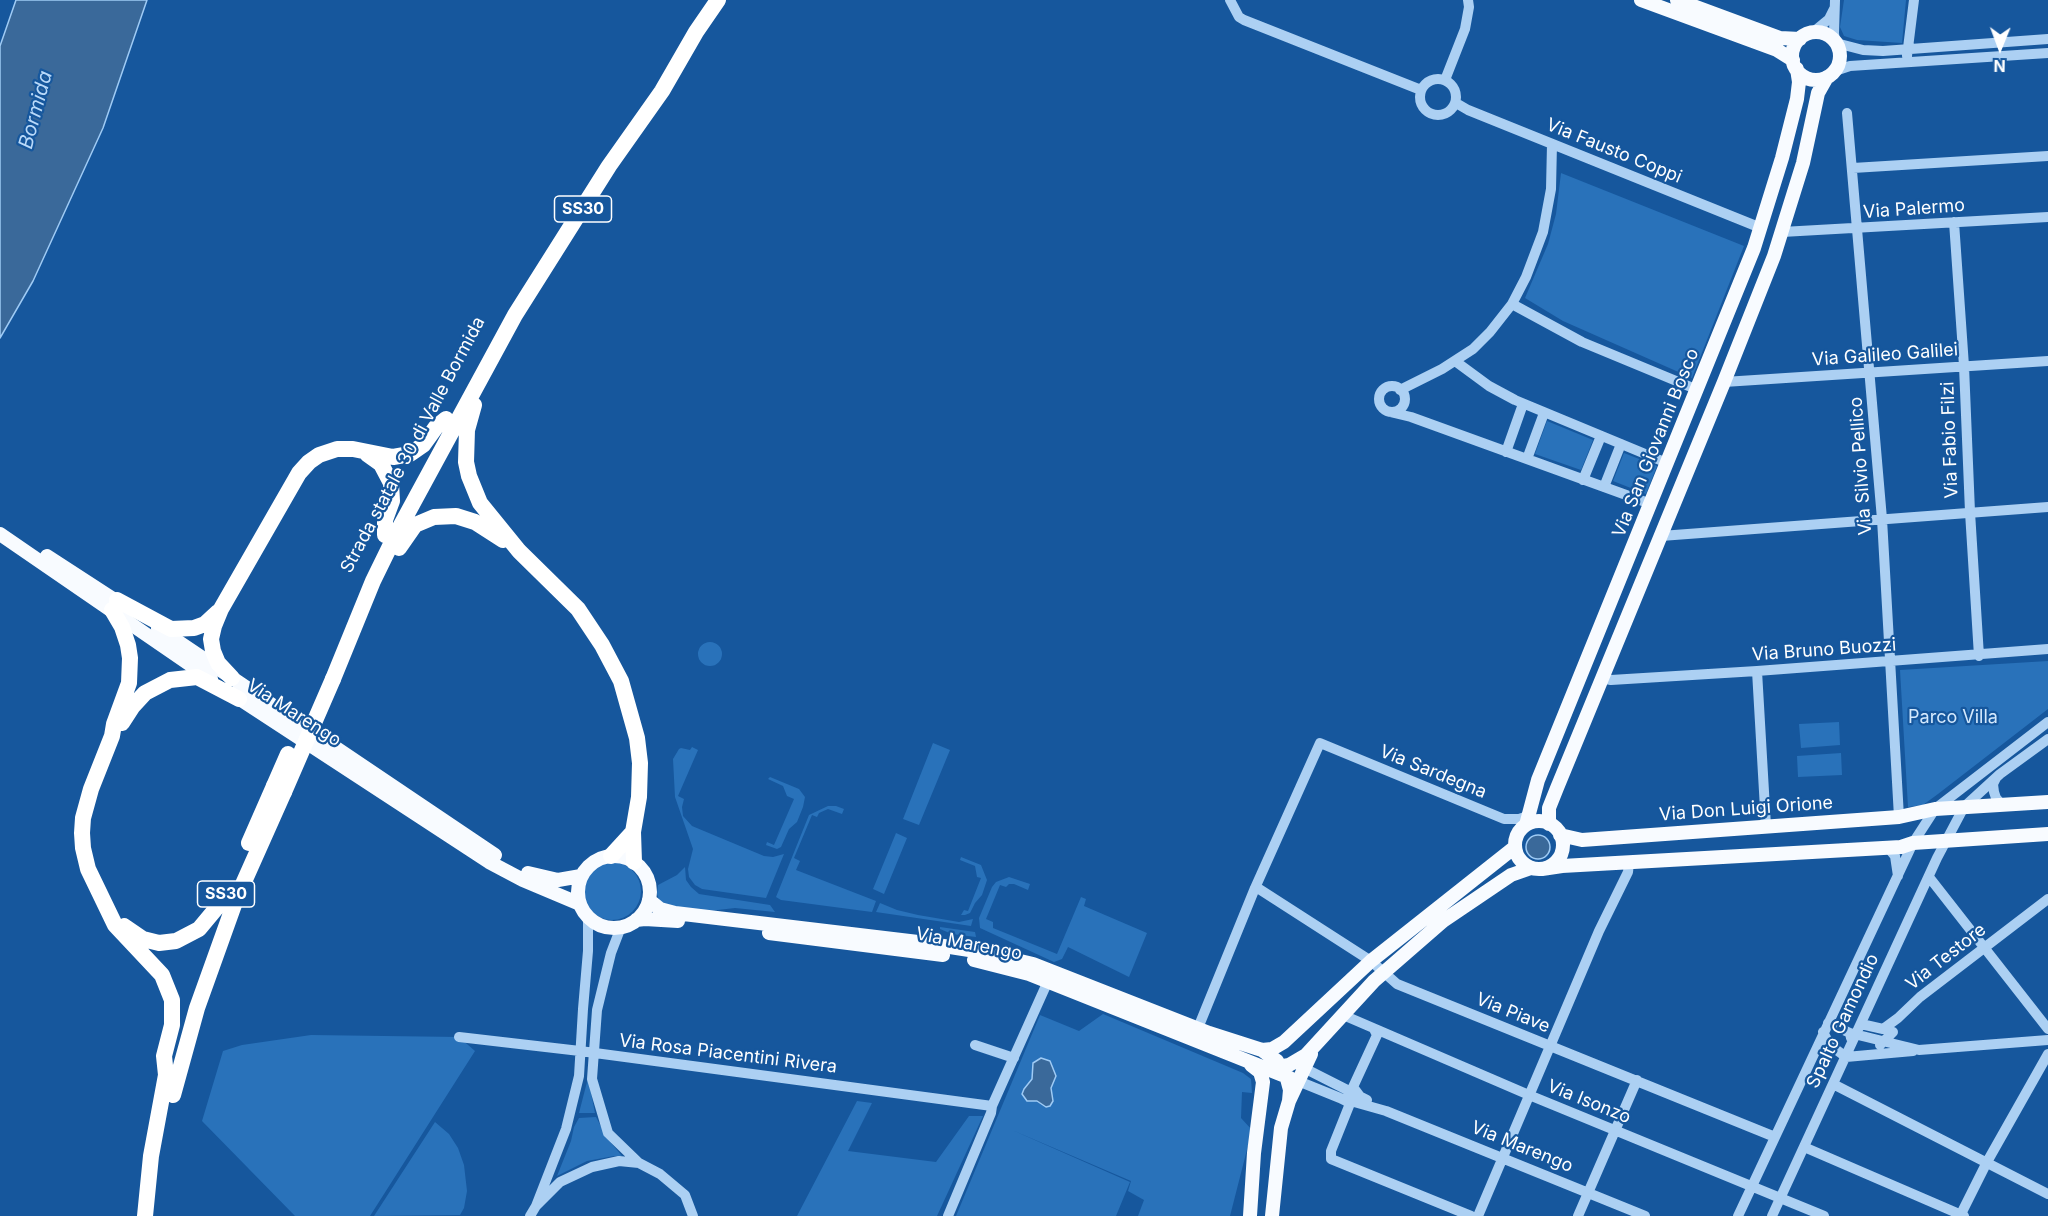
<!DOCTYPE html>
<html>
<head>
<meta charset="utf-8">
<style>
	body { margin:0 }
	#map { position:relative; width:2048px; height:1216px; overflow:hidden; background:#16579d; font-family:Inter,sans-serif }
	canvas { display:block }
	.north { position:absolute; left:1970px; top:18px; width:60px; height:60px; -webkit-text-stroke:4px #16579d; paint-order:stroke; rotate:181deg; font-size:16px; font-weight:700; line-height:24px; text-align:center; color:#fff }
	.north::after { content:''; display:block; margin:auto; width:21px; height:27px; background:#fff; clip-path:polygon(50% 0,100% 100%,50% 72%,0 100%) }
</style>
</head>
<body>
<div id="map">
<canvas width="2048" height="1216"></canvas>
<div class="north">N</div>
</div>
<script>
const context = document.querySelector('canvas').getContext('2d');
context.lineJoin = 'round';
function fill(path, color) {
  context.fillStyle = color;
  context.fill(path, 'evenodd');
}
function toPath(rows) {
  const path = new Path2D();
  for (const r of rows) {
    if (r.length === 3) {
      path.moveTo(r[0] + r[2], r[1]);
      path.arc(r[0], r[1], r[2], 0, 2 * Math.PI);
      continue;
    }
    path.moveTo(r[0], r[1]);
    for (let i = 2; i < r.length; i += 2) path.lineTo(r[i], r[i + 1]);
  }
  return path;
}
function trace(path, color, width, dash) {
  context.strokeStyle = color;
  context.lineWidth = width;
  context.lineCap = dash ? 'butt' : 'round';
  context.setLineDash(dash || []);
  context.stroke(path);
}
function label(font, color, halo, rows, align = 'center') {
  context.font = font + ' Inter,sans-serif';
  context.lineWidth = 4.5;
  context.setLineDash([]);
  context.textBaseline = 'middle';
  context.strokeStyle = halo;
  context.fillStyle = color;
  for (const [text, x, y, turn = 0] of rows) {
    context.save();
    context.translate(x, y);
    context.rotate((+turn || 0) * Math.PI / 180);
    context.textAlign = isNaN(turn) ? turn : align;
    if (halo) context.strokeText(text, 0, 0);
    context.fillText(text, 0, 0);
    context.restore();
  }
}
fill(toPath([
	[1844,0,1906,0,1902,43,1857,40,1844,36,1840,27],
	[1561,173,1744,246,1692,378,1563,321,1525,298,1548,244,1556,214],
	[1547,421,1593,440,1581,470,1535,454],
	[1624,453,1657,466,1646,494,1613,481],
	[710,654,12],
	[2048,661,2048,709,1938,794,1923,805,1908,807,1900,670],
	[1839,722,1840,745,1801,748,1799,724],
	[933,743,950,750,919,825,903,819],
	[692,747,698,750,678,796,684,799,682,807,683,816,692,826,764,856,773,857,784,854,766,898,702,889,695,885,689,877,688,869,693,849,675,797,673,759,679,749,681,748,690,750],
	[1841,753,1842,775,1798,777,1797,756],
	[770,777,799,789,805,797,803,807,797,822,789,829,781,847,777,849,766,845,767,842,774,845,794,799,787,796,783,786,768,779],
	[828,806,836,806,844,809,842,814,828,809,819,813,817,817,812,815,794,858,800,861,796,870,876,901,872,912,781,900,776,897,809,815],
	[896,833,907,838,884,894,873,889],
	[961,857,981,865,987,880,982,895,975,903,970,913,965,915,961,915,964,910,968,911,981,878,977,877,975,866,960,860],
	[612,891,29],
	[685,867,686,880,691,887,699,894,770,905,775,912,735,908,709,911,667,906,659,900,657,894,658,885,677,875],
	[1009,877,1030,884,1028,890,1014,884,1009,884,1006,887,1000,885,986,919,993,922,993,928,1057,954,1081,897,1086,899,1084,906,1147,933,1129,977,1068,947,1062,959,1054,962,980,928,979,918,992,887,996,882],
	[880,903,897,910,918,915,959,922,973,919,971,926,876,912],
	[940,927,975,932,976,937,952,934,940,929],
	[1103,1014,1243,1073,1251,1079,1252,1093,1242,1092,1241,1118,1252,1130,1230,1216,1138,1216,1144,1200,1128,1191,1131,1181,1012,1130,1130,1182,1116,1216,956,1216,1040,1015,1079,1031],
	[311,1035,459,1037,475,1051,370,1216,295,1216,202,1121,223,1051,242,1045],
	[588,1078,595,1113,579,1113],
	[857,1101,872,1103,848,1151,936,1162,969,1116,983,1116,937,1216,797,1216],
	[596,1117,607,1138,622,1156,614,1156,587,1161,557,1176,571,1141,574,1127,579,1118],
	[435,1122,449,1134,458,1148,464,1165,467,1191,464,1208,460,1215,374,1216]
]), '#2972ba');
const water = toPath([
	[16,0,147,0,103,128,33,281,0,338,0,46,16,0],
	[1538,847,12],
	[1041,1058,1050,1061,1056,1076,1051,1088,1053,1101,1050,1106,1046,1107,1037,1101,1027,1101,1022,1094,1024,1089,1032,1079,1033,1063,1041,1058]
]);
fill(water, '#3a699a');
trace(water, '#9fcbf5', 1.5);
trace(toPath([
	[1230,0,1239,17,1244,20,1421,90],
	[1812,33,1829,19,1834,9],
	[1835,42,1834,33,1835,0],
	[1836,43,1863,50,1883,51,2048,39],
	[1907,56,1914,0],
	[1835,71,1850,66,2048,53],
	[1438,97,18],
	[1445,80,1465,29,1469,7,1468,0],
	[1456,103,1468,110,1761,228],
	[1847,113,1882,519,1899,817],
	[1853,168,2048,156],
	[1954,222,1964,366,1970,512,1979,656],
	[1782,232,2048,217],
	[1512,304,1582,342,1698,390],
	[1455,361,1489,386,1515,400,1667,463],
	[1724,382,2048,361],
	[1392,399,13],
	[1400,390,1442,369,1473,349,1490,332,1512,304,1526,277,1543,232,1551,189,1552,144],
	[1390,412,1411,417,1651,504],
	[1506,452,1523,404],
	[1527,459,1544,413],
	[1583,480,1601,436],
	[1604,487,1621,444],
	[1661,536,2048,507],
	[1757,671,1766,826],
	[1602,678,1611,680,1757,671,2048,649],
	[1996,778,1993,784,1994,792,1996,798,2002,805],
	[1884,847,1890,850,1895,856,1898,876],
	[1929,877,2048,1029],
	[1256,887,1371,961,1397,984,1775,1137],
	[621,927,611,953,597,1010,592,1079,608,1133,639,1163],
	[1343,1015,1529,1095,1824,1216],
	[1828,1023,1850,1033,1851,1038],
	[1861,1024,1883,1029,1898,1018,1920,997,2048,899],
	[1198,1028,1255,888,1320,743,1504,819,1519,819,1525,817,1531,810],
	[1823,1032,1830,1045,1846,1057,1913,1051],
	[1850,1033,1919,1050,2048,1040],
	[459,1037,580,1051,992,1106],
	[975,1045,1014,1058],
	[1880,1045,1893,1032],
	[1298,1065,1367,1100],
	[1298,1081,1340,1098,1386,1111,1645,1216],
	[1833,1084,2048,1194],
	[1359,1095,1353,1087,1377,1035,1374,1029],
	[1340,1098,1348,1102,1349,1106,1331,1151,1331,1159,1471,1216],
	[1804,1147,1964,1216],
	[536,1206,566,1129,579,1076,583,1009,588,951,588,917],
	[530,1216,536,1206,560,1182,592,1167,619,1161,639,1163,660,1174,685,1195,693,1216],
	[948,1216,991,1113,992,1106,1048,981],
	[1478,1216,1599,931,1628,872,1629,863],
	[1578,1216,1637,1080],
	[1738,1216,1913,843,1935,809,2048,722],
	[1772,1216,1937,858,1964,807,2000,774,2048,739],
	[1960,1216,1987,1162,2048,1054]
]), '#acd0f3', 10);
trace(toPath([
	[1641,0,1777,50,1793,60],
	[1677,0,1780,38,1800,39],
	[1816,56,24],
	[0,534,211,679],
	[47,556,124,606],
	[158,628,495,855],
	[232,694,489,862,523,880,580,904],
	[1539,845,24],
	[1549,824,1549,808,1557,788,1724,382,1774,256,1803,163,1818,93,1827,77],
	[1526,825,1538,780,1754,248,1782,158,1797,99,1799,82,1797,69],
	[1560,835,1582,840,1899,817,1935,809,2048,802],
	[614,892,36],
	[1542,869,1562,866,1901,847,1913,843,2048,834],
	[528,873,558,880,581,876],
	[649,900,660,909,675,913,918,942,982,952,1033,964,1209,1033,1262,1050,1277,1061,1286,1075,1290,1090,1289,1101],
	[636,920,645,919,678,921],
	[769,933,943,955],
	[974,960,1029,974,1290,1078],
	[1262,1050,1272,1049,1284,1042,1371,961,1515,847],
	[1273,1068,1289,1065,1306,1055,1374,981,1443,921,1511,875,1531,868],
	[1250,1216,1254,1153,1263,1082,1260,1072,1251,1065],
	[1272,1216,1281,1128,1289,1101,1311,1054]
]), '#f8fbff', 14);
trace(toPath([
	[474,405,467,430,466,462,469,476,480,503,519,551,578,609,602,645,621,681,637,738,640,763,639,797,633,832,634,862],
	[367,454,381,464,391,483,392,501,385,520,385,535],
	[399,548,415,525,434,517,456,516,475,522,503,540],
	[117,600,171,629,194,628,205,624,218,612],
	[112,610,122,627,128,645,130,658,129,683,114,724,112,736,91,789,83,818,82,833,83,848,88,869,115,925,162,975,172,1000,172,1025,164,1056,166,1075,151,1156,145,1216],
	[232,678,218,663,213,651,211,639,214,626,221,609,299,473,309,462,319,455,337,449,353,449,393,457,410,454,423,445,436,427,446,419],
	[333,679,373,581,394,538,515,315,609,166,662,91,696,32,718,0],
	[122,723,133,706,145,693,170,680,197,677,239,699],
	[249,843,274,786],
	[611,856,633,832],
	[124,926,143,939,159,943,176,941,199,929,224,899],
	[173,1095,197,1008,235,902,284,792]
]), '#fff', 16);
trace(toPath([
	[274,786,288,754],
	[284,792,333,679]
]), '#fff', 16);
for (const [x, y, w] of [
	[583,209,57],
	[226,894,57]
]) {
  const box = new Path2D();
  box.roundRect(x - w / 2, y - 13, w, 26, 4.5);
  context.fillStyle = '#16579d';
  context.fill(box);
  trace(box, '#fff', 1.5);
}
label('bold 16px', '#fff', null, [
	["SS30",583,209],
	["SS30",226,894]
]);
label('18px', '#fff', '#16579d', [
	["Via Fausto Coppi",1614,151,22],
	["Via Palermo",1914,209,-4],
	["Via Galileo Galilei",1885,355,-4],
	["Via Fabio Filzi",1950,440,-92],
	["Via San Giovanni Bosco",1656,443,-68],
	["Strada statale 30 di Valle Bormida",413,445,-62],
	["Via Silvio Pellico",1861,466,-94],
	["Via Bruno Buozzi",1824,650,-4],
	["Via Marengo",294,713,33],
	["Via Sardegna",1433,772,22],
	["Via Don Luigi Orione",1746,809,-4],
	["Via Marengo",969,944,11],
	["Via Testore",1946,957,-38],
	["Via Piave",1513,1013,22],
	["Spalto Gamondio",1843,1021,-65],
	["Via Rosa Piacentini Rivera",728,1054,7],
	["Via Isonzo",1589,1102,22],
	["Via Marengo",1522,1147,22]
]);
label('18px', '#d4e9fd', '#16579d', [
	["Parco Villa",1953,718]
]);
label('italic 20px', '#b9d9f9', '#16579d', [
	["Bormida",36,110,-75]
]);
</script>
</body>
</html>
